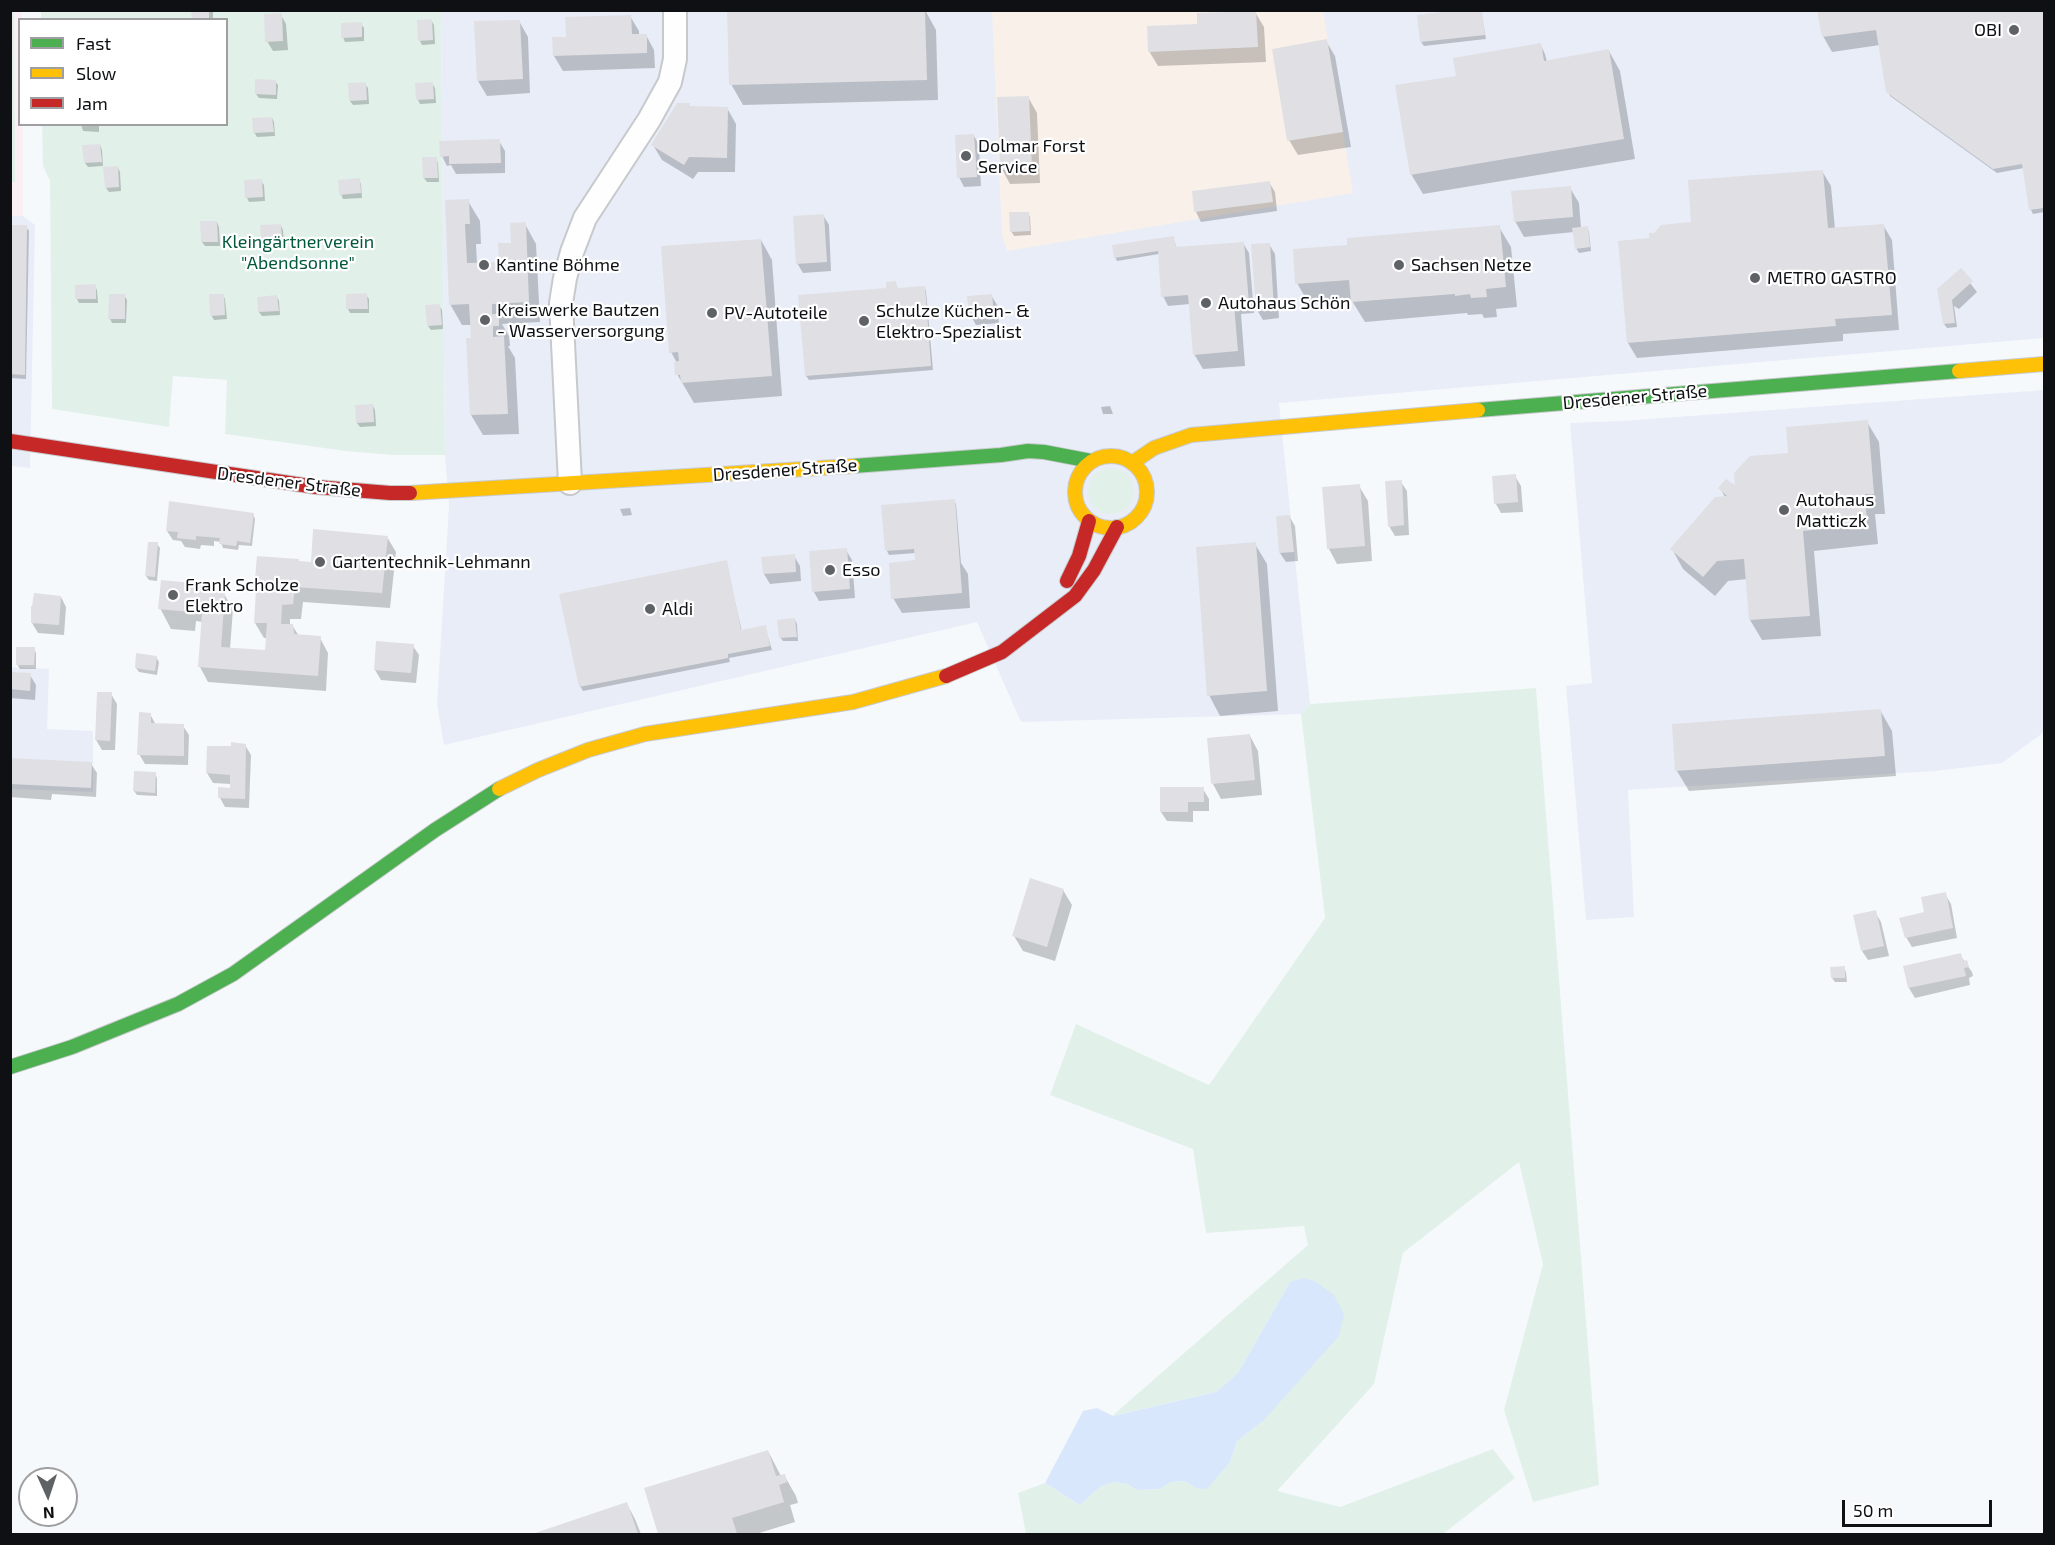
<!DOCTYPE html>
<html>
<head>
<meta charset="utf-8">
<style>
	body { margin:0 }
	#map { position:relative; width:2055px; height:1545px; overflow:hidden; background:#f6f9fc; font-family:"Exo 2",sans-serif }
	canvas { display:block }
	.frame { position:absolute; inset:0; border:12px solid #0e1013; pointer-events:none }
	.legend { position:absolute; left:18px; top:18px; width:210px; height:108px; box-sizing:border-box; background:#fff; border:2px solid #9f9fa1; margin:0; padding:8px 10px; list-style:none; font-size:18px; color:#0e1013 }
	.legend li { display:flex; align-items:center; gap:12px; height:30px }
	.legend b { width:30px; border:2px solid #9f9fa1 }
	.north { position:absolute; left:18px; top:1467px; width:60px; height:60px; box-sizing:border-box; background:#fff; border:2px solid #9f9fa1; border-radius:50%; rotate:177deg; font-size:16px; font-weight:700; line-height:24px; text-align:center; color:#0e1013 }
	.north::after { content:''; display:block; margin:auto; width:21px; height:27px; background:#5f6265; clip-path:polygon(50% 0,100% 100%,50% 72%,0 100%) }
	.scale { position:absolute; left:1842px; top:1500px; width:150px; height:27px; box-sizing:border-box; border:3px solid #0e1013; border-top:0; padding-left:8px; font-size:18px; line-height:21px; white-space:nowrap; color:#0e1013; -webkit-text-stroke:4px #fff; paint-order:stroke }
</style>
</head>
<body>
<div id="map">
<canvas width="2055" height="1545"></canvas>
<div class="frame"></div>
<ul class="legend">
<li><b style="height:8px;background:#4caf50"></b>Fast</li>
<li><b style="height:8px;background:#ffc107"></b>Slow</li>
<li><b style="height:8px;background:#c62828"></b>Jam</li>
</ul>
<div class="north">N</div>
<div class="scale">50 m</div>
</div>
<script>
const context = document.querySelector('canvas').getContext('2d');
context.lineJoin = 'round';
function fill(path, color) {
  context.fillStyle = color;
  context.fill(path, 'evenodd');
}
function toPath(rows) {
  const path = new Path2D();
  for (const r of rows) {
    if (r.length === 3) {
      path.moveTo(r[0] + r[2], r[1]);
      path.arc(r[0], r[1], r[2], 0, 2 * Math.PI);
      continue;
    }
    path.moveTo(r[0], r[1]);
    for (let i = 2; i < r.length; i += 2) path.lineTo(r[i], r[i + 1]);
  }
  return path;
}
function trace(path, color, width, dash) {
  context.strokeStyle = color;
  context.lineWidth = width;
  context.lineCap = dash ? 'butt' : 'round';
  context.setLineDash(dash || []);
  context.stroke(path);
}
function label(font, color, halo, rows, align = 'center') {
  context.font = font + ' "Exo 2",sans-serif';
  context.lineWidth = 4.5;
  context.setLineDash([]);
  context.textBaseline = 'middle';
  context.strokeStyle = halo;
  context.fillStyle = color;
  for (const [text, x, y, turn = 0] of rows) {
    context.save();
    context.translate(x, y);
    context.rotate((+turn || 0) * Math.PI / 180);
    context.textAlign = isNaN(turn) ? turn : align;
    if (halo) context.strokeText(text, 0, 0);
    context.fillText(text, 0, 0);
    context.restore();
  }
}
fill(toPath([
	[441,11,2044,11,2044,338,1279,403,1310,704,1301,714,1021,722,977,622,444,745,437,704,449,506,445,455],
	[10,216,23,216,35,225,30,468,11,466],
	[2044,390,2044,732,2002,763,1935,771,1628,790,1634,917,1586,920,1566,686,1592,683,1570,423,1622,421],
	[10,667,49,669,47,729,93,731,93,792,11,789]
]), '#e8edf8');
fill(toPath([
	[992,11,1323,11,1353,193,1007,251,1002,234]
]), '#f9f1e9');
fill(toPath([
	[11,11,22,11,22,19,20,20,20,124,23,125,23,216,11,216]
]), '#faeff3');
fill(toPath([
	[10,11,14,11,15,182,10,182],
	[41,11,441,11,445,455,393,455,345,451,225,434,227,380,173,376,169,427,52,409,50,181,43,166,42,125,226,124,226,20,41,20],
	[1111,491,23],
	[1536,688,1599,1485,1533,1502,1504,1410,1543,1264,1519,1162,1403,1253,1374,1384,1277,1491,1340,1507,1493,1449,1515,1478,1443,1534,1026,1534,1018,1493,1045,1483,1080,1505,1101,1486,1114,1482,1127,1484,1137,1490,1160,1489,1171,1482,1185,1481,1196,1488,1230,1462,1237,1441,1263,1421,1290,1282,1238,1373,1216,1392,1112,1416,1308,1245,1304,1226,1206,1233,1193,1149,1050,1095,1076,1024,1209,1085,1325,918,1301,714,1310,704]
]), '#e1f1ea');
fill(toPath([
	[1304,1278,1315,1281,1334,1295,1344,1314,1339,1336,1263,1421,1237,1441,1230,1462,1207,1489,1196,1488,1185,1481,1171,1482,1160,1489,1137,1490,1127,1484,1114,1482,1101,1486,1080,1505,1045,1483,1083,1411,1097,1408,1113,1416,1216,1392,1238,1373,1290,1282]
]), '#d9e7fc');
fill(toPath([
	[193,10,213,10,213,20,193,20],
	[925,10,936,30,938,100,743,105,731,84],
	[1481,10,1486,39,1424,46,1421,42],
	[1818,10,2044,10,2044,212,2033,214,2031,210,2024,168,1997,173,1890,96,1888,91,1880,45,1832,52,1823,36],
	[1255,12,1264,27,1266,62,1158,66,1149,51,1199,25],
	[281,15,286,24,288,50,273,51,267,41],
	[630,16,639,31,639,35,646,35,654,50,655,68,563,71,554,56,568,38],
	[431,20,434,25,435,44,422,45,420,41,418,21],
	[519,21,528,37,530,93,487,96,478,81],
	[361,24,364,28,364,41,345,42,343,37],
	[1326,41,1335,56,1351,147,1298,155,1289,140],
	[1540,44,1545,54,1547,62,1609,51,1620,71,1635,159,1423,194,1411,174,1458,76],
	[275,81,278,85,277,99,259,98,256,94],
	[432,83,435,88,436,103,420,104,418,100],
	[365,84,368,88,369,104,353,105,350,101,349,85],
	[1028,97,1037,113,1040,183,1010,184,1002,169],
	[689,104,691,108,727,108,736,124,735,172,698,172,693,179,662,160,653,145],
	[272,118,274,122,275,136,257,137,254,132],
	[81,124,99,124,99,132,83,131],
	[974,136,979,145,981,186,964,187,959,177],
	[499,141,505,151,505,173,456,174,451,165,447,166,442,156],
	[100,145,102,150,103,166,88,167,85,163],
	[436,158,438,163,439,182,427,182,424,178,424,159],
	[118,168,120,172,121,191,109,192,106,188,105,169],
	[1822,171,1831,186,1835,229,1883,225,1892,240,1899,330,1843,334,1843,341,1637,358,1628,343,1650,240],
	[359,180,361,184,362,198,343,199,341,194],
	[261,181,264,185,265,201,249,202,247,198],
	[1269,182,1275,192,1277,211,1201,222,1196,212],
	[1570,188,1579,203,1581,228,1587,228,1589,232,1591,251,1579,253,1576,248,1574,232,1524,237,1515,221],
	[468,201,480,221,481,244,476,244,477,264,501,263,525,224,536,244,540,322,502,324,509,336,510,346,508,346,515,358,519,434,483,435,471,415,472,325,462,325,450,304],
	[1028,213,1030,217,1031,235,1014,236,1011,231],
	[823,215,829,225,831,271,803,273,797,263],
	[217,222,219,227,220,246,205,246,202,242],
	[281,226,283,230,284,243,265,244,263,240],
	[10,227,26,227,29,231,26,379,10,378],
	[1499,227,1511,247,1517,307,1496,309,1497,317,1484,318,1482,314,1468,315,1467,313,1365,322,1352,301,1309,304,1297,283,1349,247],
	[1173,237,1177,249,1243,243,1249,253,1254,313,1241,314,1245,366,1203,369,1194,354,1190,304,1168,306,1163,296,1159,254,1117,261,1115,257],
	[761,240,772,260,782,396,694,403,677,374,677,363,671,352],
	[1269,244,1275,254,1279,318,1263,320,1257,310],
	[1960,270,1977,292,1959,309,1954,306,1957,327,1947,328,1944,324,1939,290],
	[895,283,898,289,924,287,926,291,933,370,809,380,806,376,800,297,888,289],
	[95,286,97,290,98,303,79,303,77,299],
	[124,295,127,300,126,323,112,323,110,319],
	[223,295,225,299,227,319,214,320,211,315],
	[366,295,369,299,369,313,350,313,348,309],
	[991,295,997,305,999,323,976,325,971,316],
	[277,297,279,301,280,315,262,316,259,312],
	[439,306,442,310,443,329,431,330,428,326],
	[373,406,375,410,376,426,360,427,357,423],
	[1110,406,1113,414,1103,414,1101,407],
	[1867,422,1879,442,1885,514,1875,514,1878,544,1814,551,1821,636,1762,640,1750,620,1747,579,1728,581,1715,596,1683,569,1672,549,1725,497,1720,488,1736,489,1790,454],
	[1515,476,1521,486,1523,512,1501,513,1496,504],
	[1401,482,1407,491,1409,535,1395,536,1389,526],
	[1359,486,1368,501,1372,561,1337,564,1329,549],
	[954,500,956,504,961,563,968,574,970,608,902,613,893,598,918,562,916,553,889,555,887,551],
	[630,508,632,515,623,516,620,509],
	[253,514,255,519,252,546,239,545,238,550,223,548,221,542,214,541,214,546,201,545,200,549,185,547,181,541,173,540,167,531],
	[1289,516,1295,526,1298,561,1286,562,1280,553],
	[387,537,396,552,390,608,303,602,301,619,290,619,290,625,292,625,299,636,320,638,328,653,326,691,208,682,200,667,203,622,196,621,195,631,171,629,160,608,204,585,208,593,224,594,233,609,230,649,266,652,267,638,264,638,255,623,257,591,256,589,299,563,313,564],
	[157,544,160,548,157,581,149,580,146,576],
	[1255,544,1267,564,1278,711,1220,716,1209,695],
	[846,550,852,560,855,598,819,601,814,592],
	[794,556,800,566,801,581,770,584,764,574,763,559],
	[726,562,742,632,765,627,772,650,729,658,730,662,583,691,580,686],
	[61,597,66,607,64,635,38,633,32,623],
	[795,620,797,624,798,641,783,641,780,637],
	[413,646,419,655,416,683,381,680,375,670],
	[34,649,36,653,36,669,20,669,17,664],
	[156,657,159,662,157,675,139,672,136,668],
	[10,673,30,675,36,685,35,700,10,698],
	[111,694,117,704,115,750,102,750,96,740],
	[1880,710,1892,731,1896,776,1689,791,1677,771,1674,726],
	[150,714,156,725,183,726,189,735,188,765,145,764,139,754],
	[1250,736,1258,751,1262,795,1221,799,1213,784],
	[245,745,251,755,249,808,225,807,220,798,231,789,231,784,213,783,207,773,232,748],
	[10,760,91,764,97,773,96,797,52,794,51,800,10,797],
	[155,774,157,778,157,796,137,795,134,791],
	[1203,789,1209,799,1209,811,1193,811,1193,822,1167,821,1161,812],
	[1063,890,1072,905,1055,961,1023,951,1014,936],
	[1945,894,1951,904,1957,938,1912,947,1906,937,1926,913],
	[1875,912,1881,922,1889,956,1868,960,1862,951],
	[1960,955,1972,972,1973,976,1969,978,1970,985,1915,998,1909,988,1905,967],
	[1832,968,1844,968,1846,972,1847,982,1835,982,1832,978],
	[768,1451,781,1476,784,1475,796,1496,798,1503,790,1505,795,1522,756,1534,659,1534,645,1489],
	[627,1504,635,1519,641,1534,535,1534]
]), '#0003');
fill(toPath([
	[191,10,209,10,209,19,192,20],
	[727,10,925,10,927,80,729,85],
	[1460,10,1482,10,1485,35,1420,42,1417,15],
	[1817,10,2044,10,2044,208,2029,210,2022,164,1993,169,1886,92,1876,30,1822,37],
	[1256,11,1258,47,1148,52,1147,26,1197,24,1197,13],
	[282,13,283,41,265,42,264,14],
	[631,15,632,34,647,34,647,53,553,56,552,37,566,37,565,17],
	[432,19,433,40,418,41,417,20],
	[520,20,523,79,477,81,474,21],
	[362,22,362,37,341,38,341,23],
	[1327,39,1343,132,1287,141,1272,49],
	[1541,43,1544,61,1609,49,1624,139,1410,175,1395,85,1456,76,1453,58],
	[255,79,276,80,276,95,255,94],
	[366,82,367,100,349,101,348,83],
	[433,82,434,99,416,100,415,83],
	[1029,96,1032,169,1000,170,997,97],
	[677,103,690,103,690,106,728,107,727,158,689,157,684,165,651,145],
	[272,117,274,132,253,133,252,118],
	[974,134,977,177,957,178,955,135],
	[500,139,501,163,449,164,449,156,440,157,439,141],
	[100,144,102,162,84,163,82,145],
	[422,157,437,157,438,178,423,178],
	[118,166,119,187,105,188,103,167],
	[1823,170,1828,228,1884,224,1892,315,1835,319,1836,326,1627,343,1618,241,1649,238,1649,233,1654,233,1661,225,1691,222,1688,180],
	[360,178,361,193,339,195,338,180],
	[262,179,263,197,245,198,244,180],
	[1270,181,1273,202,1194,212,1192,191],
	[1571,186,1573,217,1514,222,1511,191],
	[469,199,470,224,465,224,467,263,499,262,498,243,511,243,510,223,526,222,529,302,492,304,492,314,499,314,499,326,493,326,493,337,504,336,508,414,470,415,466,338,471,338,469,304,449,305,445,200],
	[1009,212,1029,212,1030,231,1010,232],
	[824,214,827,262,796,264,793,216],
	[200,221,217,221,218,242,201,242],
	[281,224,282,239,261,240,260,225],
	[10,225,27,225,25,375,10,374],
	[1500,225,1506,287,1486,289,1487,297,1471,298,1470,294,1455,296,1455,294,1351,302,1349,280,1295,284,1293,249,1347,245,1347,238],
	[1588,226,1590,247,1575,249,1572,228],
	[1174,236,1176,247,1244,242,1249,304,1234,305,1238,351,1193,355,1188,295,1161,297,1158,251,1114,258,1112,245],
	[761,239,772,376,681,383,680,375,675,375,674,362,679,361,678,352,669,353,661,246],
	[1270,243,1274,309,1256,310,1251,244],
	[1961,268,1973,281,1952,300,1955,323,1943,324,1937,289],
	[896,281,897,288,925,286,931,366,805,376,798,295,886,288,886,282],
	[96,284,96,299,75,299,75,285],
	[367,293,368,309,346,309,346,294],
	[109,294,125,294,125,319,108,319],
	[209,294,224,294,225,315,210,316],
	[992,294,994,314,969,316,967,296],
	[277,295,279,311,258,312,257,297],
	[440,304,442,325,427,326,425,305],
	[373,404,374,422,356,423,355,405],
	[1868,420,1874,494,1865,494,1867,524,1803,531,1810,616,1749,620,1744,559,1717,561,1703,577,1670,549,1715,497,1727,496,1718,488,1726,479,1735,485,1734,473,1750,456,1788,453,1786,427],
	[1516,474,1518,502,1494,504,1492,476],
	[1402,480,1404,525,1388,527,1385,481],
	[1360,484,1365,546,1327,549,1322,487],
	[955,499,962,593,891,599,889,563,915,560,914,549,885,551,881,505],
	[169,501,254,513,250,543,237,541,236,546,219,544,220,538,196,536,196,540,177,538,178,532,166,531],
	[1290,515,1294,552,1279,553,1276,516],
	[313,529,388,536,382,593,295,587,293,604,282,605,281,624,293,624,294,634,321,636,318,676,198,667,202,613,158,609,161,580,205,584,204,591,225,593,221,647,265,650,267,623,254,623,256,589,254,589,257,556,299,559,299,561,311,562],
	[148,542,158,542,155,577,145,576],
	[1256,542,1267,691,1207,696,1196,547],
	[847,548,850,589,812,592,809,551],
	[795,554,796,572,763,574,761,557],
	[727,560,741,630,766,625,770,646,728,654,728,658,579,687,559,594],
	[34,593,61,596,59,625,31,623,31,606,32,606],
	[795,618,797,637,779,638,777,620],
	[376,641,414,644,411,673,374,670],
	[16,647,35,647,34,665,16,665],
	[136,653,157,656,155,671,135,668],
	[10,672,31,673,30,691,10,689],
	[97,692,112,692,110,741,95,740],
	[1881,709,1885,756,1675,771,1672,724],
	[139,712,151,713,151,723,184,724,184,756,137,755],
	[1250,734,1255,780,1211,784,1207,738],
	[231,742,246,744,245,799,218,798,218,787,230,788,230,775,206,773,207,746,231,746],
	[10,758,92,762,91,788,10,784],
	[134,771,156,772,155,793,133,791],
	[1160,787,1204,787,1204,802,1188,802,1188,812,1160,812],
	[1030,878,1064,889,1047,947,1012,936],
	[1946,892,1953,928,1905,938,1899,918,1924,912,1921,897],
	[1876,910,1884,946,1861,951,1853,915],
	[1961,953,1963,961,1967,960,1969,967,1964,968,1966,976,1908,988,1903,966],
	[1845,966,1845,978,1831,978,1830,967],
	[768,1450,776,1476,785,1474,787,1482,779,1485,784,1502,732,1518,737,1534,658,1534,644,1488],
	[627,1502,638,1534,532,1534]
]), '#e0e0e4');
const street = toPath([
	[570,483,561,303,565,278,572,252,585,218,649,120,670,82,675,59,675,10]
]);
const fast = toPath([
	[1478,410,1959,371],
	[853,466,1001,455,1028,451,1044,452,1091,461],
	[10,1067,72,1047,178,1004,233,974,435,830,499,789]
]);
const slow = toPath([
	[1959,371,2044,364],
	[1111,492,36],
	[1132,463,1154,448,1191,435,1478,410],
	[410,493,853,466],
	[499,789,538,770,588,750,645,734,853,702,946,676]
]);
const jam = toPath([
	[10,441,316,487,390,493,410,493],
	[1067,581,1079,556,1089,521],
	[946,676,1002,652,1075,596,1094,570,1117,527]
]);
trace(street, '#c7c9cc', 26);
trace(fast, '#c7c9cc', 16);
trace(slow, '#c7c9cc', 16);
trace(jam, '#c7c9cc', 16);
trace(street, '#fefeff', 22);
trace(fast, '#4caf50', 14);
trace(slow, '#ffc107', 14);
trace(jam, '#c62828', 14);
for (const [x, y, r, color] of [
	[2014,30,6,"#5f6265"],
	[966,156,6,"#5f6265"],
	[484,265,6,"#5f6265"],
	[1399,265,6,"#5f6265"],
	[1755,278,6,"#5f6265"],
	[1206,303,6,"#5f6265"],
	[712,313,6,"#5f6265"],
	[485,320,6,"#5f6265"],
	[864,321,6,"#5f6265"],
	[1784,510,6,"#5f6265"],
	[320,562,6,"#5f6265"],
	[830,570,6,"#5f6265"],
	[173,595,6,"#5f6265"],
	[650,609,6,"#5f6265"]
]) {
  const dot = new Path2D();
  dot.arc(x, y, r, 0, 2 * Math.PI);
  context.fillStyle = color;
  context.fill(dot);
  trace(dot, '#fff', 2);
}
label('18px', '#0e1013', '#fff', [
	["OBI",2002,30,"right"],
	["Dolmar Forst",978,146],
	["Service",978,167],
	["Kantine Böhme",496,265],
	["Sachsen Netze",1411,265],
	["METRO GASTRO",1767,278],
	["Autohaus Schön",1218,303],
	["Kreiswerke Bautzen",497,310],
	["- Wasserversorgung",497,331],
	["Schulze Küchen- &",876,311],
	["Elektro-Spezialist",876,332],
	["PV-Autoteile",724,313],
	["Autohaus",1796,500],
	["Matticzk",1796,521],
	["Gartentechnik-Lehmann",332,562],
	["Esso",842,570],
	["Frank Scholze",185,585],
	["Elektro",185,606],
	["Aldi",662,609]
], 'left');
label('18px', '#02583b', '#fff', [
	["Kleingärtnerverein",298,242],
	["\"Abendsonne\"",298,263]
]);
label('18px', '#0e1013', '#fff', [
	["Dresdener Straße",1635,397,-5],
	["Dresdener Straße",785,470,-4],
	["Dresdener Straße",289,482,7]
]);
</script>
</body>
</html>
